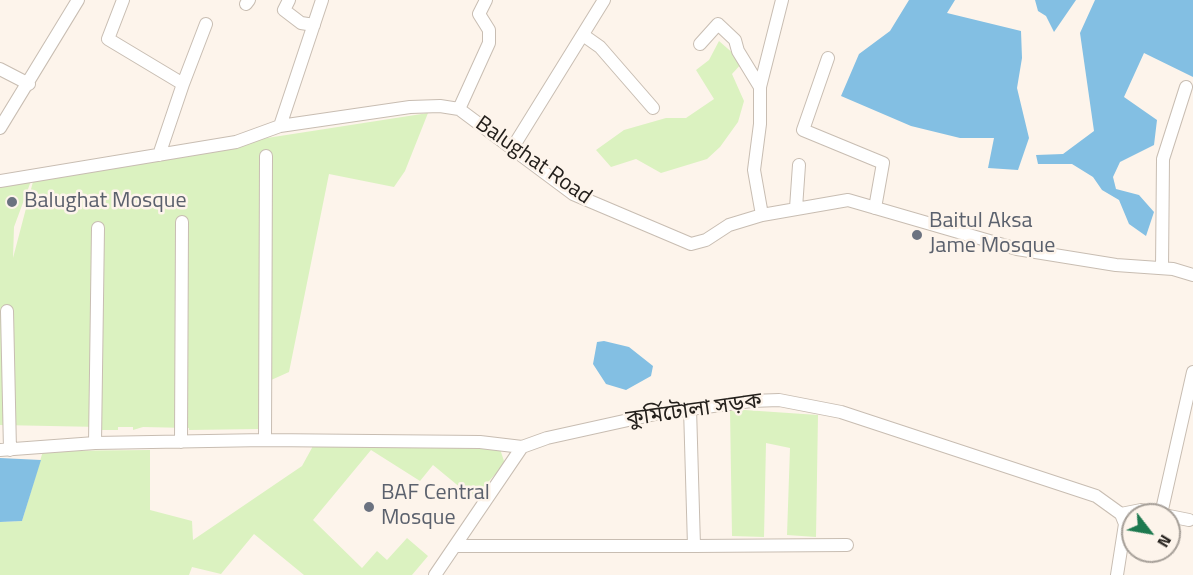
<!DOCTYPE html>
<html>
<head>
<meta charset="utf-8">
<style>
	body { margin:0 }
	#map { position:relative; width:1193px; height:575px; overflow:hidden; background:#fdf4eb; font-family:"Titillium Web",sans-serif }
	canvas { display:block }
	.north { position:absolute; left:1121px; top:503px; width:60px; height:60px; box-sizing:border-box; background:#fdf4eb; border:2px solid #a69f98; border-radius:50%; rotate:121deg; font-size:16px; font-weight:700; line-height:24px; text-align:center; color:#24201c }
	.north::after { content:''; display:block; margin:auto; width:21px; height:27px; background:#1d794f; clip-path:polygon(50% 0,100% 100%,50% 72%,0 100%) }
</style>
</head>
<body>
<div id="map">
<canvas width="1193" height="575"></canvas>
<div class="north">N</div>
</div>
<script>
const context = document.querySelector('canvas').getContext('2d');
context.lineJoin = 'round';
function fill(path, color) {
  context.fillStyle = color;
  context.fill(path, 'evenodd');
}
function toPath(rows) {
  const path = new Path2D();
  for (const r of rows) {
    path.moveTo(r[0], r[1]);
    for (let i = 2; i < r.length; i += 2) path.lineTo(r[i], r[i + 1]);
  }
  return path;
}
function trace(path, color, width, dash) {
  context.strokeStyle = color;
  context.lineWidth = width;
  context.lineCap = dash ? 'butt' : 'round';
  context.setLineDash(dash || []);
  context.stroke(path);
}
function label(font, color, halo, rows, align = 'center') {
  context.font = font + ' "Titillium Web","Noto Sans Bengali",sans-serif';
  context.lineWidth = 5;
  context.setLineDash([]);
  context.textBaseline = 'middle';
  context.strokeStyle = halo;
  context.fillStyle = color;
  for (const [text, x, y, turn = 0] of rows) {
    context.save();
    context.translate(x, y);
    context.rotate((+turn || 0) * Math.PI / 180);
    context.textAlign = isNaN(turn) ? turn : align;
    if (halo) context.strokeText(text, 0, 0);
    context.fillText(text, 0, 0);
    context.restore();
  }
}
fill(toPath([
	[719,41,743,62,732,74,744,101,738,122,720,147,707,159,661,173,636,159,611,167,596,150,624,130,666,118,686,118,714,99,696,70,709,60],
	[428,113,405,171,394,187,329,174,289,372,260,385,259,429,189,430,189,428,143,427,133,430,133,427,118,427,118,430,100,430,100,427,0,425,0,184,31,181,14,227,13,258,35,174],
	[730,409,818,415,816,537,787,535,790,448,766,443,764,537,732,536],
	[313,446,499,446,505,464,473,498,433,465,420,481,371,450,313,520,362,568,377,551,387,560,407,538,428,556,412,575,304,575,254,534,221,574,192,567,189,575,0,575,0,522,22,521,43,451,150,450,150,510,192,521,193,540,302,466]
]), '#dbf2c0');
fill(toPath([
	[909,0,955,0,947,13,1021,31,1022,58,1017,88,1029,138,1018,170,988,168,994,138,960,138,911,126,841,96,859,54,890,31],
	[1035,0,1076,0,1054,32,1046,16,1038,11],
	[1095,0,1193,0,1193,77,1144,53,1124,97,1157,120,1154,145,1120,162,1113,177,1116,189,1139,195,1154,212,1146,236,1129,224,1119,200,1102,190,1093,177,1072,164,1038,164,1036,155,1063,154,1094,131,1080,33],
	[604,341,629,347,653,366,651,376,626,390,606,384,593,364,597,342],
	[0,458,41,460,22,521,0,522]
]), '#83bfe3');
const minor = toPath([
	[123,0,108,39,183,84,159,155],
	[289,0,284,10,301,23,314,25],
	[246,4,249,0],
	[583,35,600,47,653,108],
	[700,44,718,24,735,40,738,51,760,87],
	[828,58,803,130,883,163,875,208],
	[0,69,29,84],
	[183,84,206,24],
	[459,109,489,43,489,30,479,14,486,0],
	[280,126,322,0],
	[0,128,78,0],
	[513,147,604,0],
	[0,181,236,142,280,126,410,107,440,106,459,109,573,194,691,244,706,240,729,225,762,215,848,200,1017,249,1116,265,1173,269,1193,275],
	[796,208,799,165],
	[762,215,754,170,760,124,760,87,782,0],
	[1162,268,1163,159,1186,87],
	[7,311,10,450],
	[265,440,266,156],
	[181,442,182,222],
	[95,443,98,228],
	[0,450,95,443,265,440,480,442,522,447],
	[1121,514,1141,510,1165,515],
	[1161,514,1193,372],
	[1169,516,1189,520],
	[455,546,694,546,690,408],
	[694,546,847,545],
	[435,575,522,447,547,438,660,413,751,401,779,400,841,412,1096,496,1121,514,1125,524,1117,575]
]);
trace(minor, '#c8bdb2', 14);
trace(minor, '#fff', 12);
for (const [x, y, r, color] of [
	[12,202,6,"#6b7280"],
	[917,235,6,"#6b7280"],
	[369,507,6,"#6b7280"]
]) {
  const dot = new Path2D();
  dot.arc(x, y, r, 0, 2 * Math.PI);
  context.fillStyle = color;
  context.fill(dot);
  trace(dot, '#fdf4eb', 2);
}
label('22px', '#24201c', '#fdf4eb', [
	["Balughat Road",533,161,35],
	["কুর্মিটোলা সড়ক",694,411,-8]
]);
label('22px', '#5b616d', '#fdf4eb', [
	["Balughat Mosque",24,202],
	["Baitul Aksa",929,222],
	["Jame Mosque",929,247],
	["BAF Central",381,494],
	["Mosque",381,519]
], 'left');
</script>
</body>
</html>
